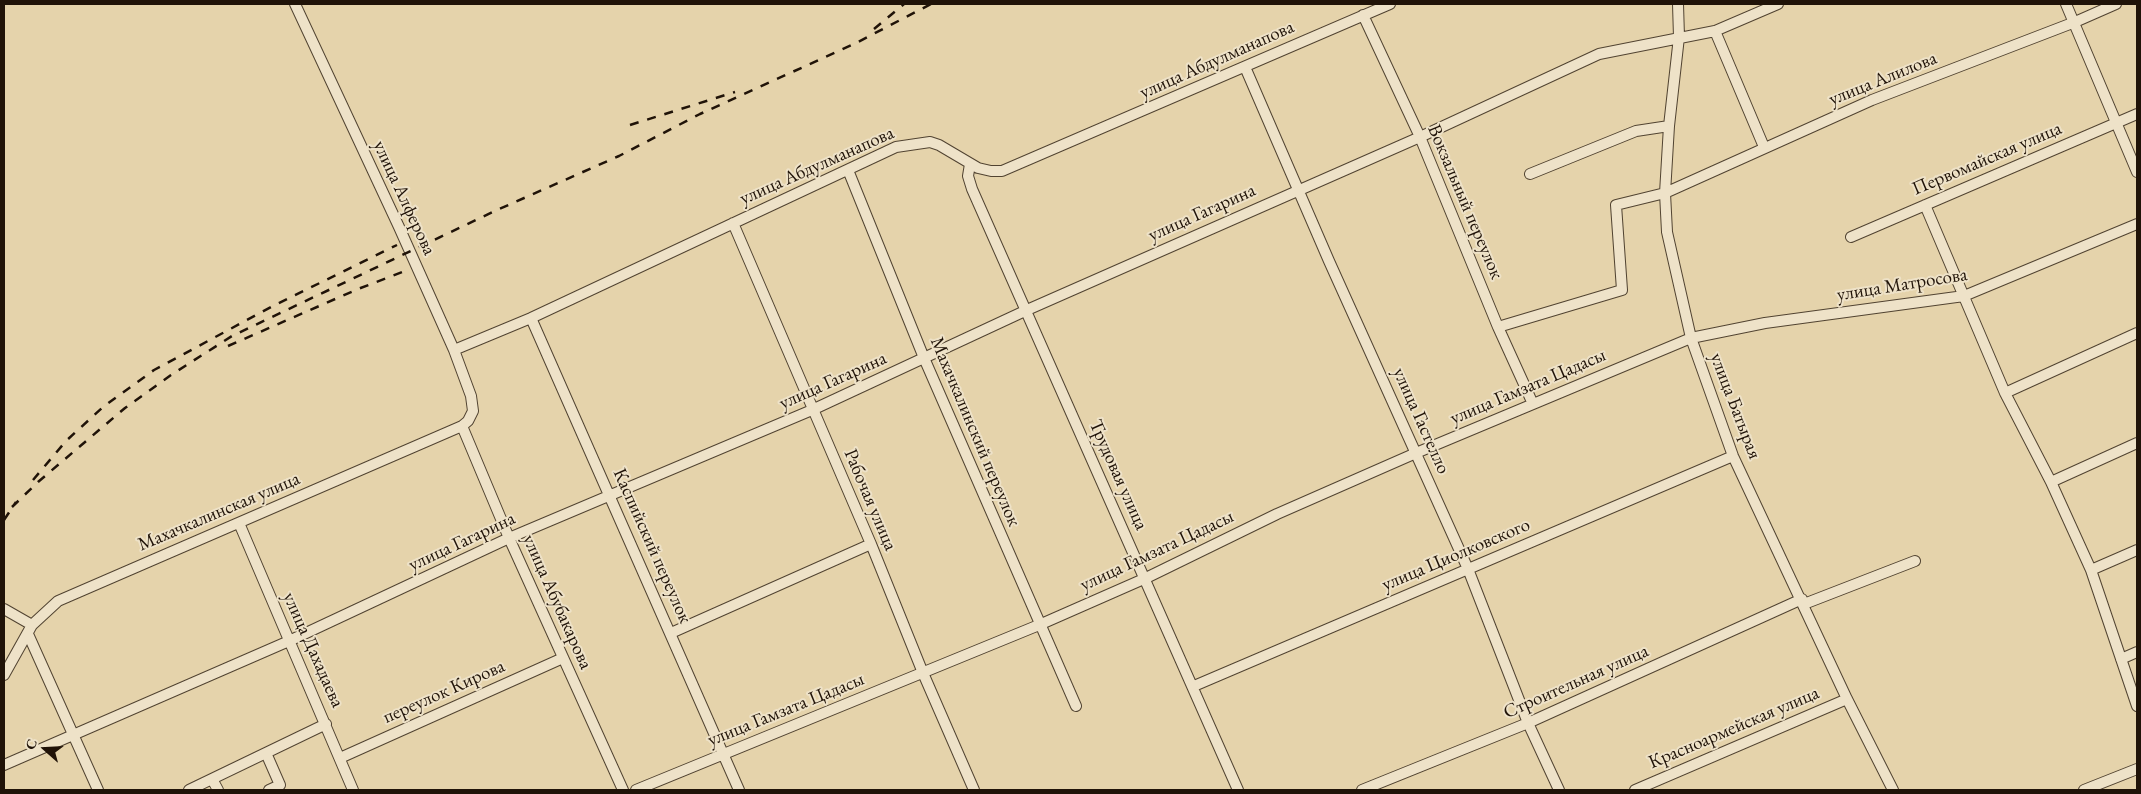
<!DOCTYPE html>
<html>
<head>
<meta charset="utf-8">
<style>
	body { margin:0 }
	#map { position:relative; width:2141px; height:794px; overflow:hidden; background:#e5d3ab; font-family:"EB Garamond",serif }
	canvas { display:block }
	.frame { position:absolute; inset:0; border:5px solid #201308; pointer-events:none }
	.north { position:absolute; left:20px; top:724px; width:50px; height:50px; -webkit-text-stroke:4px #eee2c8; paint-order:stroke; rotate:289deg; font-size:14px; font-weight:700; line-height:20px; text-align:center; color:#201308 }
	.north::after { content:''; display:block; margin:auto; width:18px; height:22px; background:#201308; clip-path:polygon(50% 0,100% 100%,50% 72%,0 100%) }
</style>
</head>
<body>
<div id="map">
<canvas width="2141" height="794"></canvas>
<div class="frame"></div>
<div class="north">С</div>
</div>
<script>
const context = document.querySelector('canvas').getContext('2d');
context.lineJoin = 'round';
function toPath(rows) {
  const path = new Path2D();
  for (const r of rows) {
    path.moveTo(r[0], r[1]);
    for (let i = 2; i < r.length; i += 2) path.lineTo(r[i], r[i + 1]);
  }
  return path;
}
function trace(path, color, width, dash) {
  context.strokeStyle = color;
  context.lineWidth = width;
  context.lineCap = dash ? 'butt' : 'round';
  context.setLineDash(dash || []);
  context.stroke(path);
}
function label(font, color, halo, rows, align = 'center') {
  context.font = font + ' "EB Garamond",serif';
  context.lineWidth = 4;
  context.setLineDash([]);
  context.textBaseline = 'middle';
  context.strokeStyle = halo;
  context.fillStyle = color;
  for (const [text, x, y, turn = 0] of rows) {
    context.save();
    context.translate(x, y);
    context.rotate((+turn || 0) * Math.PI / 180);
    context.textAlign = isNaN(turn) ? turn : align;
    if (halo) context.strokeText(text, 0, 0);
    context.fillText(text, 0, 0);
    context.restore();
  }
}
const street = toPath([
	[1678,4,1679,37,1669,126,1665,193,1667,232,1691,338,1733,456,1847,699,1893,790],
	[2066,4,2137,172],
	[1363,15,1420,137,1498,327,1533,404],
	[1715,31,1764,147],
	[1245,67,1329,261,1468,569,1528,723,1559,790],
	[970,164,968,176,972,189,1238,790],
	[848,170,924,358,1076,706],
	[1530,174,1636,131,1669,126],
	[1925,205,2005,393,2051,482,2091,570,2137,706],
	[733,223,871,544,923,673,974,790],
	[1851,237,2137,114],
	[531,318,739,790],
	[1498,327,1622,290,1616,205,1665,193,1872,100,2075,22,2116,4],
	[454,350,531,318,896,147,930,142,939,145,978,168,991,171,1002,171,1390,4],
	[2005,393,2137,333],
	[462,426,509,538,623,790],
	[2051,482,2137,443],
	[239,523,353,790],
	[2091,570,2137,550],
	[1804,604,1915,561],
	[4,609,32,625],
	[671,633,871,544],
	[28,634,98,790],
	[2121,659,2137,652],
	[4,675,32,625,58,601,462,426,468,421,473,411,471,396,454,350,399,227,295,4],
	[1194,686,1733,456],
	[266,753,280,785,269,790],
	[340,758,563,658],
	[4,765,289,641,509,538,812,410,1027,310,1420,137,1599,54,1715,31,1778,4],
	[212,779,218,790],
	[189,790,326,724],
	[636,790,1039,625,1146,578,1277,514,1416,453,1691,338,1765,323,1964,296,2137,224],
	[1362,790,1528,723,1802,599],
	[1635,790,1847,699],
	[2084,790,2137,769]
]);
trace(street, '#514331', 12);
trace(street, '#eee2c8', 10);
trace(toPath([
	[874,29,904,4],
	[630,125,735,92],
	[228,346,358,289,405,271],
	[33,480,66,441,103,407,154,370,273,306,397,245],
	[12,507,38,482,125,408,171,375,232,336,497,210,619,156,700,114,856,43,931,4],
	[4,520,16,502]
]), '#201308', 2.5, [9, 9]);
label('19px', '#201308', '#eee2c8', [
	["улица Абдулманапова",1217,60,-24],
	["улица Алилова",1883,79,-22],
	["Первомайская улица",1987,159,-23],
	["улица Абдулманапова",817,166,-24],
	["улица Алферова",404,198,65],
	["Вокзальный переулок",1465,202,67],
	["улица Гагарина",1202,213,-24],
	["улица Матросова",1902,285,-9],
	["улица Гагарина",833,381,-24],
	["улица Гамзата Цадасы",1528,387,-23],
	["улица Батырая",1735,406,69],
	["улица Гастелло",1421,421,66],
	["Махачкалинский переулок",975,432,67],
	["Трудовая улица",1118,475,66],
	["Рабочая улица",870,500,67],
	["Махачкалинская улица",219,512,-23],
	["улица Гагарина",462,542,-25],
	["Каспийский переулок",652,546,66],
	["улица Гамзата Цадасы",1157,551,-25],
	["улица Циолковского",1456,555,-23],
	["улица Абубакарова",557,602,66],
	["улица Дахадаева",313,650,66],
	["Строительная улица",1576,682,-24],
	["переулок Кирова",444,692,-24],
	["улица Гамзата Цадасы",786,710,-22],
	["Красноармейская улица",1734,728,-23]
]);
</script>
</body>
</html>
